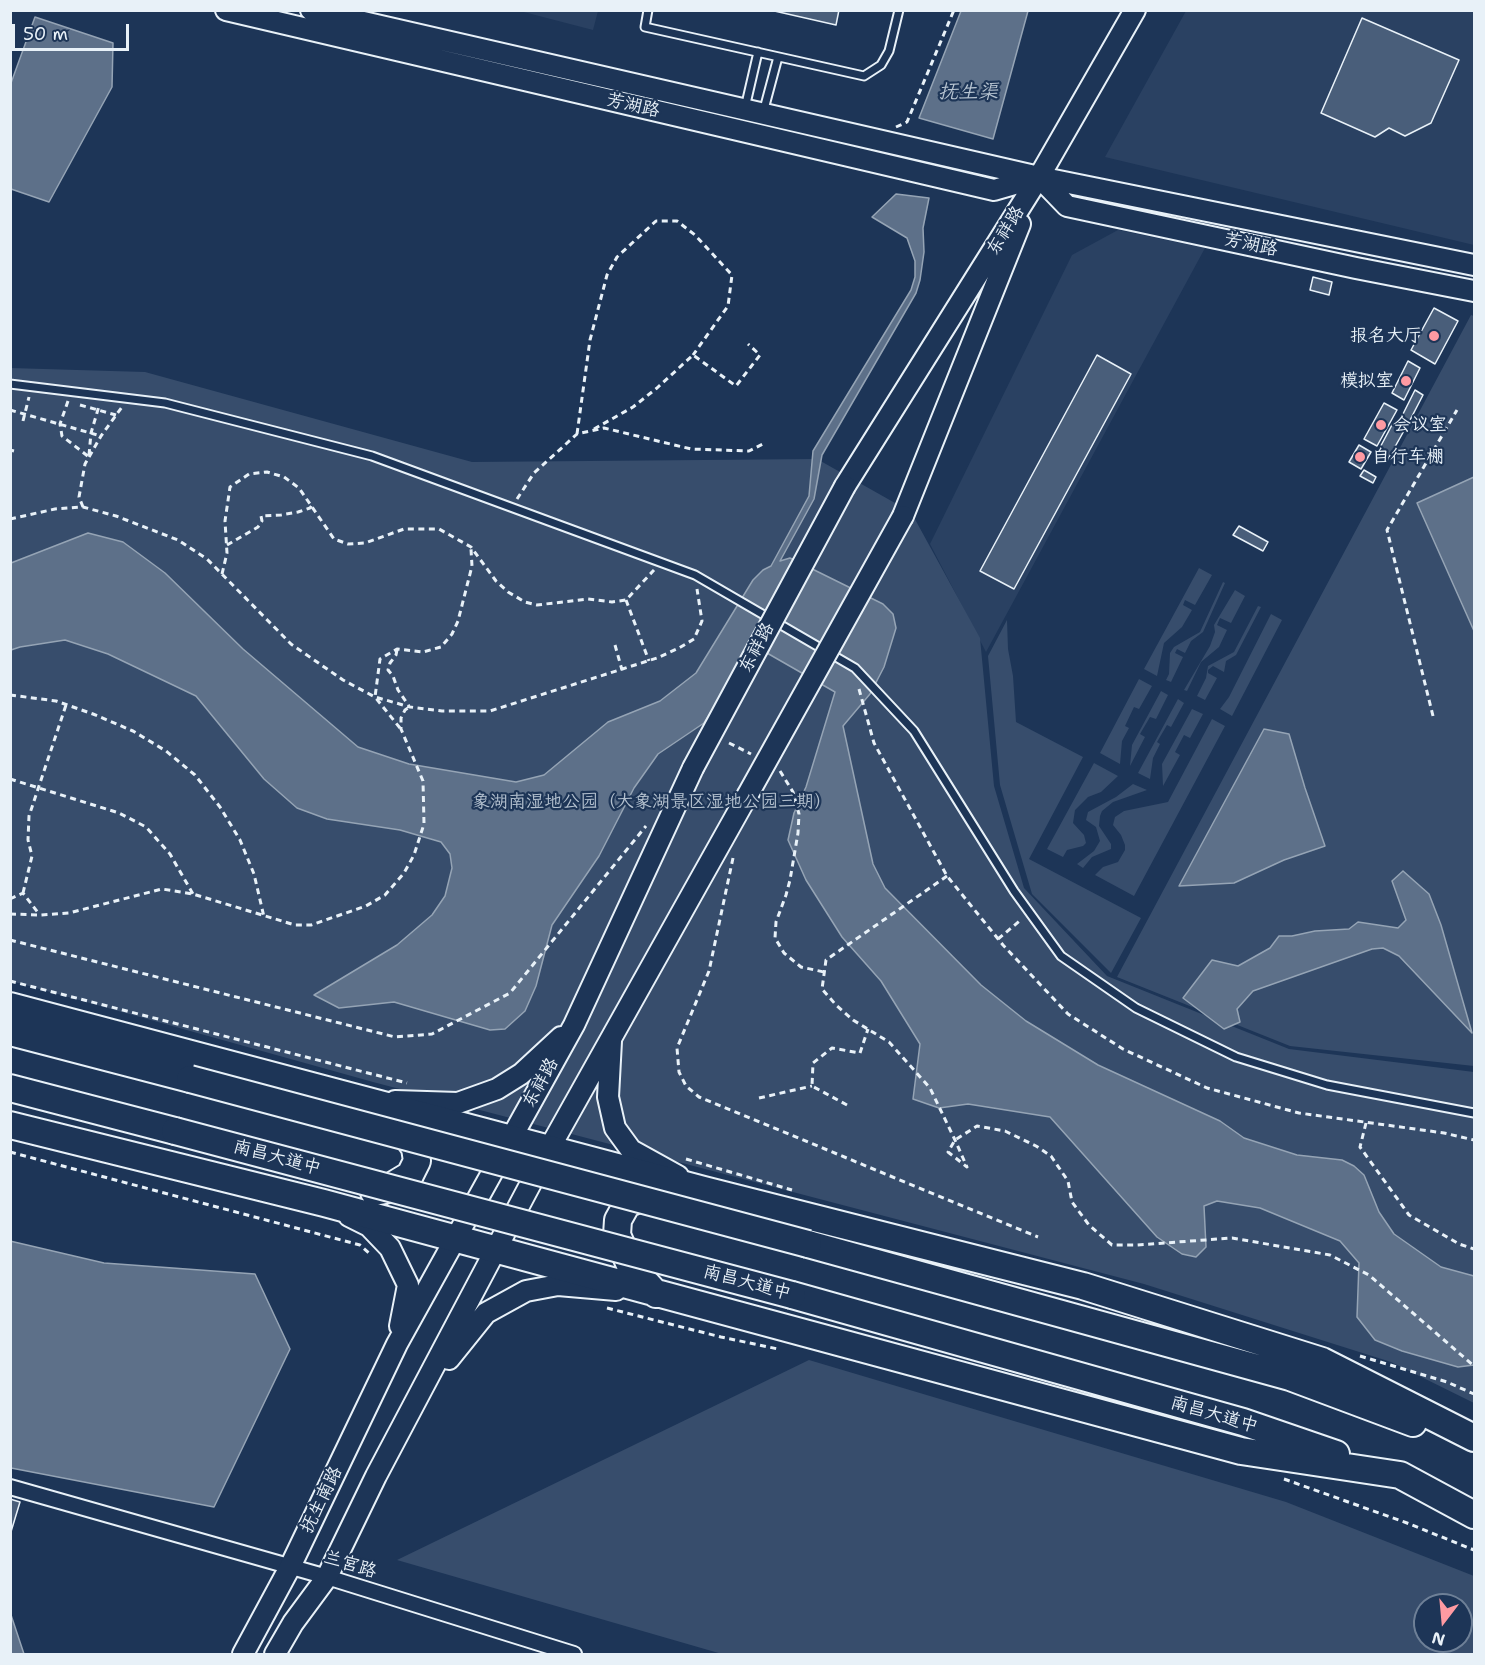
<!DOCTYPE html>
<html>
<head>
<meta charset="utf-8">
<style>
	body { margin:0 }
	#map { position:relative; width:1485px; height:1665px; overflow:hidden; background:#1d3557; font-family:"Shantell Sans",sans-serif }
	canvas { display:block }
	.frame { position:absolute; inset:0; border:12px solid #e8f1f8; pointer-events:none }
	.north { position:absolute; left:1413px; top:1593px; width:60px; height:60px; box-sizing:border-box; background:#1d3557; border:2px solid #6e8097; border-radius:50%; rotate:196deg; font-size:16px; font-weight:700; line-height:24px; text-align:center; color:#e8f1f8 }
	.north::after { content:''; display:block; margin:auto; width:21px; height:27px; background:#ff9aa2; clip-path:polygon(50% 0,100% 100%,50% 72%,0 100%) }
	.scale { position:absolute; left:12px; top:24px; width:117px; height:27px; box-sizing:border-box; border:3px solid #e8f1f8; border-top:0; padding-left:8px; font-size:18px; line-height:21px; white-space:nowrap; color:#e8f1f8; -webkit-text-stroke:4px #1d3557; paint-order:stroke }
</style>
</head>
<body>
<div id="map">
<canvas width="1485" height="1665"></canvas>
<div class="frame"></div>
<div class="north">N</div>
<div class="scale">50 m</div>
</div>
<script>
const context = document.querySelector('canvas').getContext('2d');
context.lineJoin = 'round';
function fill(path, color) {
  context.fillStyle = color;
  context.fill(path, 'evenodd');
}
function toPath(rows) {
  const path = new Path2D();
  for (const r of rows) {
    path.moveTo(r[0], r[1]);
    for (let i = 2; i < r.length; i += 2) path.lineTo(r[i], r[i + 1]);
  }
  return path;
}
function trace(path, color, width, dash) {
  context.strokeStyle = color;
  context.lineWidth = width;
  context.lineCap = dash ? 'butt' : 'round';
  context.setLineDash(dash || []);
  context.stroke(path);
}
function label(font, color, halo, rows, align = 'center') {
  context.font = font + ' "Shantell Sans","LXGW WenKai TC",sans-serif';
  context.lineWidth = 4.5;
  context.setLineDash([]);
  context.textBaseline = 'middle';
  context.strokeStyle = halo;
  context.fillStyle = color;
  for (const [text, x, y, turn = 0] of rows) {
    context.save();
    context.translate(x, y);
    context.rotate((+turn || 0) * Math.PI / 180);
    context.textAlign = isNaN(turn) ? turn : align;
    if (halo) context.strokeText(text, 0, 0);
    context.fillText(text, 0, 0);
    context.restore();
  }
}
fill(toPath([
	[520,11,598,10,598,11,593,30],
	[1186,11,1474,11,1474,245,1105,157],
	[1118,230,1205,248,986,652,930,544,1072,255]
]), '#2a4162');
fill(toPath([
	[1471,315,1474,316,1474,1066,1290,1046,1117,977],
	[10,368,145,372,472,462,817,459,911,512,980,638,994,786,1024,888,1107,976,1289,1049,1474,1072,1474,1403,1391,1362,1144,1284,373,1082,11,981],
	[1199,568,1212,575,1195,605,1185,600,1183,605,1192,610,1182,627,1164,643,1157,676,1144,669],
	[1223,582,1225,583,1203,632,1191,641,1185,653,1177,649,1175,653,1183,657,1171,682,1166,680,1169,674,1170,653,1174,647,1200,632],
	[1235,590,1245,596,1231,623,1220,618,1217,625,1227,630,1219,647,1201,662,1187,691,1184,690,1210,646,1215,632,1214,625],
	[1258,606,1261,607,1236,655,1226,661,1224,672,1213,666,1208,670,1208,673,1217,678,1205,700,1197,696,1206,678,1208,666,1234,652],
	[1271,614,1282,620,1232,716,1220,709,1229,697],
	[1007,620,1008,649,1013,676,1016,722,1083,757,1029,859,1141,918,1111,973,1032,894,1000,785,988,656],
	[1139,679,1152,686,1139,709,1134,707,1125,726,1129,728,1122,741,1120,764,1100,753],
	[1161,691,1168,695,1156,719,1150,717,1140,734,1145,737,1130,766,1132,745],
	[1178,699,1184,703,1171,727,1167,725,1157,742,1160,744,1153,758,1150,779,1138,773],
	[1192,709,1203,714,1190,738,1184,735,1175,752,1180,755,1163,786,1162,764],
	[1212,719,1225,726,1134,896,1095,875,1103,867,1118,862,1125,850,1125,845,1121,835,1113,825,1115,817,1124,811,1168,802],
	[1094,763,1118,776,1101,792,1088,797,1075,810,1073,823,1084,835,1086,843,1083,846,1067,850,1063,857,1047,849],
	[1133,784,1147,790,1113,802,1102,811,1100,816,1099,826,1111,844,1111,849,1092,857,1083,868,1077,864,1094,851,1100,841,1096,827,1086,820,1088,812,1116,797],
	[809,1360,1286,1502,1474,1576,1474,1654,722,1654,397,1560],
	[1425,1605,1461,1605,1461,1641,1425,1641]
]), '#374d6c');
const water = toPath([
	[961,11,1028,11,993,139,919,118,961,11],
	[35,17,113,43,112,87,49,202,11,189,11,83,35,17],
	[896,194,929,198,923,228,924,252,920,280,916,293,822,455,814,499,780,561,790,558,883,604,893,614,896,628,884,667,870,694,843,726,873,864,885,888,981,985,1026,1021,1098,1065,1220,1121,1244,1138,1297,1155,1342,1160,1354,1166,1364,1175,1379,1212,1394,1234,1441,1267,1474,1276,1474,1365,1458,1367,1402,1351,1375,1340,1357,1317,1359,1263,1340,1241,1260,1208,1217,1201,1204,1206,1206,1247,1196,1257,1182,1254,1157,1237,1050,1117,968,1104,939,1108,913,1099,920,1044,881,981,842,937,806,880,788,840,794,813,806,787,835,692,753,645,704,723,658,754,634,788,599,856,552,925,536,986,525,1011,505,1029,490,1030,394,1002,339,1008,314,995,397,945,432,915,445,896,452,868,450,854,441,842,400,830,327,819,297,808,264,779,196,696,108,654,65,640,20,647,11,650,11,563,88,533,123,542,165,573,243,649,358,747,409,764,516,782,544,775,608,722,660,701,696,673,753,580,763,570,771,566,809,496,813,451,911,290,915,277,915,261,907,238,872,217,896,194],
	[1474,477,1474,631,1417,503,1474,477],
	[1264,729,1289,734,1305,788,1325,846,1284,860,1234,883,1179,886,1264,729],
	[1403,871,1429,894,1441,925,1472,1033,1399,956,1383,948,1372,949,1253,991,1237,1009,1240,1022,1224,1029,1183,998,1212,960,1238,966,1270,948,1279,936,1292,936,1315,931,1349,929,1358,922,1398,928,1406,920,1392,881,1403,871],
	[10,1241,104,1263,255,1274,290,1349,214,1507,11,1468,10,1241],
	[11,1615,24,1654,11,1654,11,1615]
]);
fill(water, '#5d7089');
trace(water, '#95a4b5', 1.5);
const building = toPath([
	[770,10,839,10,836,25,770,10],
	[1362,18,1459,60,1431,123,1405,136,1389,128,1375,137,1321,113,1362,18],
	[1313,277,1332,282,1329,295,1310,290,1313,277],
	[1434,308,1458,321,1435,364,1411,350,1434,308],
	[1097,355,1131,374,1014,589,980,571,1097,355],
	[1408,361,1420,368,1404,400,1392,393,1408,361],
	[1415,390,1423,395,1408,424,1400,420,1415,390],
	[1384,403,1397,410,1377,446,1364,439,1384,403],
	[1393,423,1405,429,1387,461,1376,455,1393,423],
	[1359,445,1371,452,1361,469,1349,462,1359,445],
	[1364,470,1376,477,1373,483,1360,476,1364,470],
	[1239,526,1268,542,1263,551,1233,535,1239,526],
	[10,1499,20,1502,10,1535,10,1499]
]);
fill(building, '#495e7a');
trace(building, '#e8f1f8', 1.5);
const lane = toPath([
	[648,10,645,27,864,76,881,65,889,51,899,10],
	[745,108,758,52],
	[763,113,778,57],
	[10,384,165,403,372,456,695,575,855,668,914,731,1014,891,1061,956,1136,1008,1236,1057,1327,1085,1474,1113]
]);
const street = toPath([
	[10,1487,327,1577,574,1654]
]);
const secondary = toPath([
	[226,10,994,190,1039,177,1067,206,1356,268,1474,291],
	[311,10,1039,177,1474,265],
	[845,486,1039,177,1135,10],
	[903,516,1020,224],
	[611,1041,608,1097,615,1128,631,1150,678,1176],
	[395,1101,458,1103,497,1089,521,1074,561,1037],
	[349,1216,369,1226,390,1248,408,1285,400,1326],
	[449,1359,486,1313,526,1291,558,1285,616,1290],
	[243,1654,290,1567,397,1344,574,1025,693,768],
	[275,1654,293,1623,327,1577,376,1476,549,1149,747,796]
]);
const highway = toPath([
	[10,1006,704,1190,1083,1286,1322,1361,1474,1438],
	[10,1032,190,1079],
	[10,1088,175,1131],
	[10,1125,324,1203,1241,1451,1400,1475,1474,1515],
	[374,1192,385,1190,410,1175,417,1161,415,1148,399,1124],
	[656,1195,648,1195,627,1204,618,1220,617,1235,630,1265,656,1294],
	[808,1244,1290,1377,1413,1423],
	[792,1295,1243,1422,1336,1454]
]);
trace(lane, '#e8f1f8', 11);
trace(street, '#e8f1f8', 18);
trace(secondary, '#e8f1f8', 24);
trace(highway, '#e8f1f8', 30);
trace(toPath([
	[896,127,907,122,954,10],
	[68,401,60,424,62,436,89,457],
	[80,405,116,415],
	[10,410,101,436],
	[23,421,29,397],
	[594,429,633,407,657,388,693,355,736,386,760,355,748,344],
	[577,434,590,340,607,275,617,257,656,221,677,221,695,235,732,275,728,306,693,355],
	[10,450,14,451],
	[89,455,91,433,99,406],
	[517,499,534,473,577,434,604,428,691,449,749,451,765,443],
	[83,507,79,497,85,464,101,436,122,407],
	[10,519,55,509,83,507,116,516,178,540,207,559,291,644,343,680,375,697,410,707,442,711,490,711,657,658,679,648,694,639,702,621,697,589],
	[227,545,258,527,262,521,261,516,281,515,298,512,310,508,312,505],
	[222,574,227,553,225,521,230,487,249,474,267,472,284,477,299,488,334,539,348,544,365,543,404,529,439,529,471,547,496,581,508,592,525,602,537,605,588,599,612,602,626,600,654,570],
	[626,600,649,661],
	[615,645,622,670],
	[397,650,396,655,390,663,388,670,393,676,398,690,409,706],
	[859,689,874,743,947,876,1003,945,1068,1014,1123,1049,1207,1088,1299,1113,1444,1133,1474,1140],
	[10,695,56,701,93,714,133,731,166,751,195,775,220,807,240,840,254,874,264,917],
	[1433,716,1387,530,1457,410],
	[400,728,375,697,380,659,397,649,423,652,441,647,452,634,458,621,472,566,471,549],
	[729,743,751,754],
	[780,771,793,792,799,814,798,833,790,880,786,895,776,922,775,938,784,953,801,967,824,972],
	[10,779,119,813,146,827,170,854,193,894],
	[733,858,709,971,677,1048,679,1072,686,1086,699,1097,1038,1237],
	[947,876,826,960,822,989,836,1005,853,1020,889,1042,930,1088,955,1140,967,1167,948,1152,955,1140,977,1126,1005,1131,1036,1146,1051,1156,1068,1181,1072,1202,1089,1225,1112,1245,1137,1245,1232,1238,1330,1255,1369,1275,1474,1366],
	[23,893,32,856,28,840,29,816,66,705],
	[10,899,23,893,39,914],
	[10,914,40,915,69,913,162,889,193,894,295,925,311,925,366,906,385,895,404,873,414,855,424,824,423,781,401,729,401,718,405,710,408,708],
	[998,939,1022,919],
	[10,940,395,1037,432,1034,510,993,646,826],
	[10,981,407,1083],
	[759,1098,812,1086],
	[847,1105,812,1086,813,1063,832,1048,860,1053,868,1029],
	[1366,1123,1360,1147,1409,1215,1459,1244,1474,1249],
	[10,1152,360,1245,369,1253],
	[686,1159,792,1190],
	[607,1308,721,1337,778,1349],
	[1360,1356,1447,1382,1474,1394],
	[1284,1479,1407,1523,1474,1550]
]), '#e8f1f8', 3, [6, 4.5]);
trace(lane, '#1d3557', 7);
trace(street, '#1d3557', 14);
trace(secondary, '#1d3557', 20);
trace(highway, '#1d3557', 26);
const secondaryBridge = toPath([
	[693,768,845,486],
	[747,796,903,516]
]);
const highwayBridge = toPath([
	[190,1079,808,1244],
	[175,1131,792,1295]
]);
trace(secondaryBridge, '#e8f1f8', 24, []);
trace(highwayBridge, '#e8f1f8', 30, []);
trace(secondaryBridge, '#1d3557', 20);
trace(highwayBridge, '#1d3557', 26);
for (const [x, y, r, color] of [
	[1434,336,6,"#ff9aa2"],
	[1406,381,6,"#ff9aa2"],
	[1381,425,6,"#ff9aa2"],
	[1360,457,6,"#ff9aa2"]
]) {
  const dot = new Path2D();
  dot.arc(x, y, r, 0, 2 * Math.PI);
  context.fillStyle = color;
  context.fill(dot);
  trace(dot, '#1d3557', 2);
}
label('18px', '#e8f1f8', '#1d3557', [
	["芳湖路",633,106,13],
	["东祥路",1006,231,-58],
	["芳湖路",1251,245,12],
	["东祥路",757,648,-62],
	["东祥路",541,1083,-61],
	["南昌大道中",277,1158,15],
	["南昌大道中",747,1283,15],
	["南昌大道中",1214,1415,16],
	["抚生南路",322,1500,-64],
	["兰宫路",350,1565,17]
]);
label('18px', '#e8f1f8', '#1d3557', [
	["报名大厅",1422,336],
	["模拟室",1394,381],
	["会议室",1393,425,"left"],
	["自行车棚",1372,457,"left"]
], 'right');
label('18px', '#b3c0ce', '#1d3557', [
	["象湖南湿地公园（大象湖景区湿地公园三期）",652,802]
]);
label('italic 20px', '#b7c4d1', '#1d3557', [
	["抚生渠",968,93]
]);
</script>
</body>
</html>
